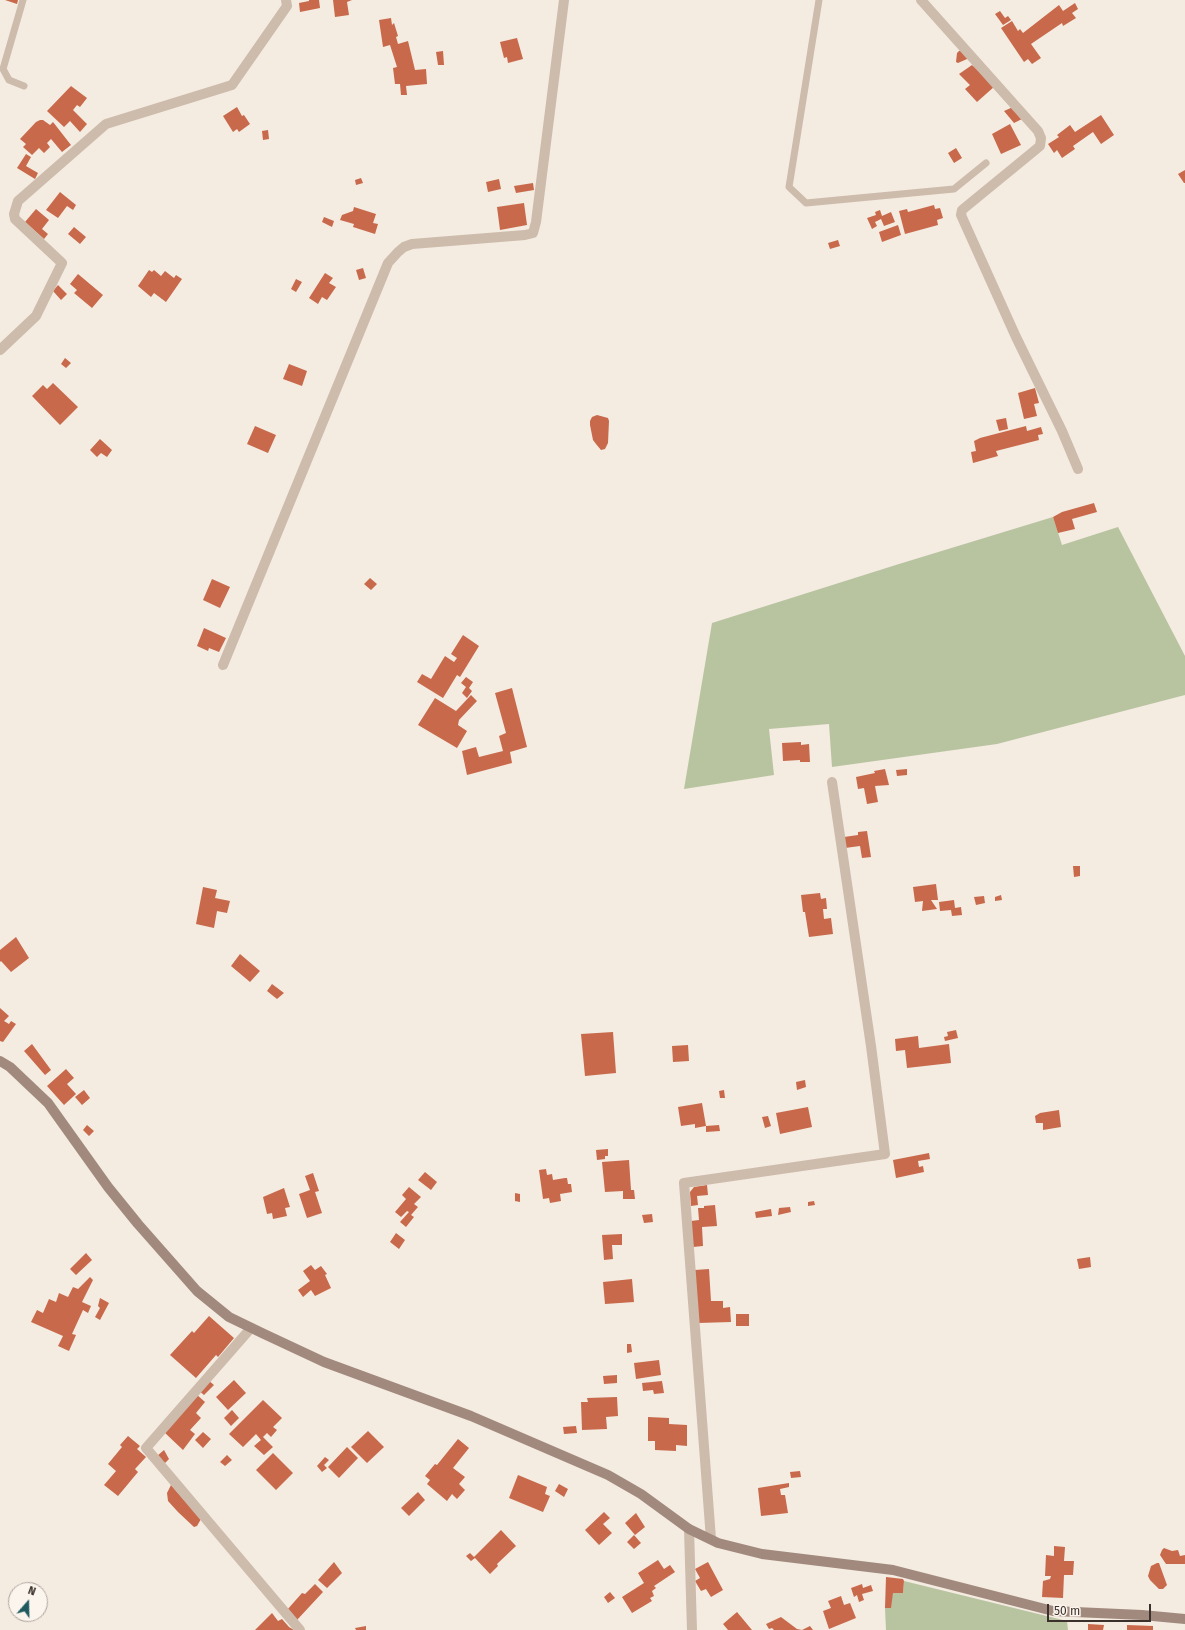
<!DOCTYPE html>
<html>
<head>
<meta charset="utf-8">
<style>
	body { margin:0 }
	#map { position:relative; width:1185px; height:1630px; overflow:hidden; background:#f4ebe1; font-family:"Fira Sans",sans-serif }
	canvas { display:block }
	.north { position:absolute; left:8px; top:1582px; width:40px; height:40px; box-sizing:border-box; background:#fbf5ee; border:1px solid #aea6a0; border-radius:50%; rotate:20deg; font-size:11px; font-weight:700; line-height:16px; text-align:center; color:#3b302b }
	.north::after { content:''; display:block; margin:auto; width:14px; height:18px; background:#1f5a5e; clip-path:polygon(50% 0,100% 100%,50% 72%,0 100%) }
	.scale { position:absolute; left:1047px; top:1604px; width:104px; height:18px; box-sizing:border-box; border:2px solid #3b302b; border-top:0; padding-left:5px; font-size:12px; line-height:14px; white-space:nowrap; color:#3b302b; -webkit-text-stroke:3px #fbf5ee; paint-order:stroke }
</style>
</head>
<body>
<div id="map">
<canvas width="1185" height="1630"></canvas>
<div class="north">N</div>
<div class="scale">50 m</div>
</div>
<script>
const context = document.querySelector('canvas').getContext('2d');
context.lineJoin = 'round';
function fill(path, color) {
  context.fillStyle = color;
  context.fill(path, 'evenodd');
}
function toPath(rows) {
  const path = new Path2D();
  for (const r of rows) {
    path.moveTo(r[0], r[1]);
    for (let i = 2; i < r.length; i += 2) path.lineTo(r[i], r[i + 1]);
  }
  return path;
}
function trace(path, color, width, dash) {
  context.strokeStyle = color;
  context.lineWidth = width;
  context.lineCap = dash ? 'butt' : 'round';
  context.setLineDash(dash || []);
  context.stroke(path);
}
fill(toPath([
	[1053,517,1062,545,1118,527,1185,656,1185,695,997,744,832,767,829,724,769,729,774,775,684,789,712,623,899,564],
	[904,1581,1067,1621,1068,1630,886,1630,885,1608,893,1593,903,1593]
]), '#b8c4a0');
fill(toPath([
	[5,0,18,0,17,4],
	[309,0,319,0,320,8,300,12,299,3,309,1],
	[333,0,352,0,347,2,349,15,335,17],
	[1075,3,1078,9,1072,13,1076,18,1063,26,1062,23,1031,44,1041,58,1032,64,1028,59,1024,62,1001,28,1012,21,1018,31,1020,29,1023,33,1059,5,1063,11],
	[1000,11,1005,18,1008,16,1011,20,1003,25,995,14],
	[391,18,392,25,394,23,398,36,396,37,398,44,408,41,415,70,426,69,427,84,406,86,407,95,401,95,400,84,395,84,393,68,397,67,390,45,383,47,379,20],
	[517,38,523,59,508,63,507,57,504,58,500,42],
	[963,50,967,57,967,59,958,63,956,62,957,53,959,51],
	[443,51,444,65,438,65,436,52],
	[972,65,995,86,977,102,965,89,970,85,959,74],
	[71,86,87,98,80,107,77,105,73,110,87,124,80,132,70,121,64,127,47,111],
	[237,107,242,116,244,115,250,124,239,132,237,129,233,132,223,116],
	[1013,107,1024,118,1014,123,1004,111],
	[1101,115,1114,135,1101,144,1093,132,1073,146,1075,149,1062,158,1057,150,1054,153,1048,144,1059,137,1057,135,1070,125,1075,132],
	[40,120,43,120,50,125,53,122,71,145,62,152,51,139,47,143,50,147,44,153,39,148,32,155,23,147,26,144,20,139,36,122],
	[1010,124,1021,145,1001,154,992,134],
	[268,130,269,139,263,140,262,131],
	[956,148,962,158,954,163,948,153],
	[26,154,31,157,26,166,38,173,35,179,17,168],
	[1185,170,1185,183,1184,183,1178,174],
	[361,178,363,183,356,185,355,180],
	[499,179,501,189,488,192,486,182],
	[533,183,534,190,516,193,514,186],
	[60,192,76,205,73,210,67,206,58,218,46,210],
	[524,203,527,225,500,230,497,207],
	[934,205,935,209,940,208,943,218,937,220,938,225,905,234,899,211,907,209,908,212],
	[354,207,376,214,373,223,378,224,375,234,353,227,354,224,340,220,342,215,353,211],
	[36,209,49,220,42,229,48,234,44,239,25,222],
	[880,210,882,216,891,212,895,222,884,226,881,219,875,222,877,226,872,229,867,218,876,215,875,212],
	[324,217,334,221,332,227,322,222],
	[898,225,901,235,882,242,879,232],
	[74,227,86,237,80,244,68,234],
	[838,240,840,246,830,249,828,243],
	[363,268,366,278,359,280,356,270],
	[149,270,152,272,154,270,161,276,165,271,174,278,176,275,182,279,166,302,154,293,151,297,138,286],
	[325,273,333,278,329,283,336,287,327,300,322,297,318,304,309,298],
	[78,274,103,295,92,308,74,293,77,290,70,284],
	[296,279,302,282,296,292,291,289],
	[58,285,67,294,61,300,53,291],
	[65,358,71,363,66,368,61,364],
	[289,364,307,371,302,386,283,379],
	[53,383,78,407,60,425,32,396,43,385,47,389],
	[1035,388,1039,403,1034,404,1037,416,1024,419,1018,393],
	[597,415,608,418,609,421,608,443,605,449,601,450,596,444,593,440,590,425,590,421,592,417],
	[1006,418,1008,429,999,431,996,420],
	[255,426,276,435,268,453,247,444],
	[1026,426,1027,431,1041,427,1043,434,1038,435,1039,440,996,451,998,456,973,463,971,452,976,451,974,441,980,438],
	[100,439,112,450,107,457,101,453,97,457,90,450],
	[1094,503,1097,512,1072,519,1075,529,1058,533,1053,517,1062,512],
	[370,578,377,584,371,590,364,584],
	[212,579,230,587,220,608,203,600],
	[204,628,226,638,219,652,209,648,208,651,197,646],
	[463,635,479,646,460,677,457,675,443,698,417,682,422,674,431,679,445,656,454,662,457,658,451,654],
	[466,677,473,682,469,688,472,691,467,698,462,693,466,687,461,683],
	[512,688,527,747,510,752,512,763,467,775,462,751,476,747,479,757,503,751,499,736,506,733,495,693],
	[471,695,477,701,459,720,458,725,467,731,457,748,418,725,435,698,456,711],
	[801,742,801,745,809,744,810,762,800,762,800,760,783,761,782,743],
	[885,769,889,785,875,786,878,802,867,804,864,788,858,789,856,777,875,773,874,771],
	[907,769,907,775,897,776,896,770],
	[867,831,871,857,862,858,860,846,845,848,844,837,858,835,858,832],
	[1073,866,1080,866,1080,876,1074,877],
	[936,884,938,900,931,900,937,909,922,911,923,901,915,902,913,887],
	[203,887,217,890,215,898,230,901,227,913,217,911,214,928,196,924],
	[820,893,821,899,826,898,827,909,823,909,824,919,831,918,833,934,809,937,805,912,803,912,801,895],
	[1001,895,1002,900,995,901,995,897],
	[984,896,985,903,976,905,974,897],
	[954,900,955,908,961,907,962,915,952,916,951,910,940,911,939,902],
	[16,937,29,958,11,972,1,961,0,962,0,950],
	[240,954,260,971,250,982,231,966],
	[272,984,284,993,277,999,267,991],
	[0,1008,9,1016,4,1021,9,1024,11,1021,16,1024,3,1042,0,1041],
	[956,1030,958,1038,945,1041,944,1037,948,1036,947,1032],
	[613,1032,616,1073,585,1076,581,1034],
	[918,1036,919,1048,949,1044,951,1063,907,1068,905,1050,896,1051,895,1039],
	[32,1044,51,1070,45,1075,24,1051],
	[688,1045,689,1061,673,1062,672,1046],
	[66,1069,74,1078,67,1084,76,1094,64,1105,47,1086],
	[805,1080,806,1087,797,1090,796,1082],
	[84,1090,90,1098,82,1105,75,1097],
	[724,1090,725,1098,720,1098,719,1091],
	[702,1103,706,1126,719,1125,720,1131,706,1132,706,1126,695,1128,695,1124,681,1126,678,1107],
	[808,1107,812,1127,780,1134,776,1113],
	[1059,1110,1061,1127,1043,1130,1043,1123,1036,1123,1035,1116,1040,1113],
	[768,1116,771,1126,765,1128,762,1117],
	[87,1125,94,1131,89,1136,83,1130],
	[608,1149,608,1156,605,1156,605,1159,597,1160,596,1150],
	[929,1153,930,1159,918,1161,919,1167,923,1166,924,1172,896,1178,893,1160],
	[629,1160,631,1190,634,1190,635,1199,623,1199,623,1191,605,1192,602,1162],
	[546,1169,547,1175,552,1174,553,1180,565,1178,567,1178,568,1184,571,1184,572,1192,560,1194,561,1201,550,1203,549,1198,543,1199,539,1170],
	[425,1172,437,1182,431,1190,418,1180],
	[313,1173,319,1191,315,1192,322,1213,307,1218,299,1194,310,1190,305,1176],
	[707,1185,708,1195,697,1196,698,1205,691,1206,690,1192,694,1187],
	[409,1187,421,1197,414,1204,418,1207,411,1215,414,1217,406,1227,400,1222,409,1212,407,1211,401,1217,395,1212,406,1199,402,1195],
	[284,1188,290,1207,285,1208,287,1216,273,1219,272,1213,267,1214,263,1197],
	[515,1193,520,1194,520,1202,515,1201],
	[814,1201,815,1205,808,1206,808,1202],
	[715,1205,717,1226,702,1227,703,1246,693,1247,691,1221,699,1220,698,1208,704,1208,704,1206],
	[790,1207,791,1212,778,1215,779,1208],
	[771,1209,772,1216,756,1218,755,1212],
	[652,1214,653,1222,644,1223,642,1215],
	[396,1233,405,1240,399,1249,390,1242],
	[622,1234,622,1245,612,1245,613,1259,604,1260,602,1235],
	[86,1253,92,1260,76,1275,70,1269],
	[1090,1257,1091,1267,1079,1269,1077,1259],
	[311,1265,315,1270,321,1266,327,1274,325,1275,331,1288,315,1296,311,1290,303,1297,298,1290,310,1281,303,1271],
	[709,1269,711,1301,723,1301,723,1308,730,1307,731,1322,698,1323,695,1270],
	[90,1277,93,1280,82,1302,91,1306,88,1313,83,1310,72,1334,76,1335,69,1351,58,1346,63,1336,31,1322,37,1310,43,1313,49,1299,56,1302,59,1293,68,1297,73,1287,78,1289],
	[632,1279,634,1302,605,1304,603,1282],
	[100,1298,109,1303,100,1320,95,1317,100,1308,98,1306],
	[736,1314,749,1314,749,1326,736,1326],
	[209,1316,234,1338,218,1357,216,1355,196,1378,170,1355,192,1331,194,1333],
	[627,1344,631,1344,632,1352,627,1353],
	[659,1360,661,1375,636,1379,634,1363],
	[617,1375,617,1383,604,1384,603,1376],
	[208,1380,214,1385,204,1395,198,1390],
	[234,1380,246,1393,228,1410,216,1397],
	[662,1381,664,1393,654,1394,653,1390,643,1391,642,1383],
	[196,1394,205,1402,196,1413,201,1418,190,1430,195,1434,183,1450,164,1432],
	[617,1397,618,1416,606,1417,607,1429,582,1430,581,1402,588,1402,587,1398],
	[263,1400,282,1418,273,1427,277,1430,271,1437,267,1433,263,1437,273,1447,264,1455,254,1446,261,1440,256,1434,243,1447,229,1434],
	[232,1410,239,1418,231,1426,224,1418],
	[648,1417,669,1418,669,1424,687,1425,687,1446,676,1445,676,1451,655,1450,655,1441,648,1441],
	[576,1426,577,1433,564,1434,563,1427],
	[368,1431,384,1447,367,1463,351,1447],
	[203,1432,211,1439,203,1448,195,1440],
	[128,1436,140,1446,137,1449,146,1457,135,1469,138,1472,118,1496,104,1485,116,1471,108,1464,122,1447,120,1445],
	[458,1439,469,1448,453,1468,465,1477,459,1484,465,1490,457,1499,452,1494,447,1501,427,1484,430,1480,425,1476,435,1464,437,1465],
	[347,1447,358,1458,339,1478,328,1467],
	[164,1450,169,1459,164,1464,157,1456],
	[273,1453,293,1473,276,1490,256,1470],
	[227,1455,232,1460,225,1466,220,1462],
	[325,1457,329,1460,324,1465,327,1468,322,1472,317,1466],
	[800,1471,801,1477,791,1478,790,1472],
	[518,1475,547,1487,545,1494,550,1496,543,1512,509,1498],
	[789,1483,789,1487,780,1489,781,1495,785,1495,788,1513,761,1516,758,1488],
	[559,1484,568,1489,564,1497,555,1491],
	[171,1485,201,1519,197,1526,194,1527,178,1512,168,1501,167,1493],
	[418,1492,425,1500,409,1516,401,1508],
	[604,1512,610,1518,603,1524,612,1533,599,1545,585,1530],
	[636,1513,645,1527,635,1535,625,1523],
	[501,1530,516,1546,497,1564,498,1566,490,1574,475,1558,471,1561,466,1556,470,1553,474,1557],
	[634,1535,641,1543,634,1549,627,1542],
	[1054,1546,1065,1547,1064,1561,1074,1561,1073,1575,1064,1575,1063,1598,1042,1597,1043,1581,1050,1579,1051,1576,1045,1576,1046,1555,1054,1556],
	[1164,1548,1172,1551,1178,1550,1180,1556,1185,1555,1185,1564,1166,1564,1160,1555,1162,1550],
	[658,1560,664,1569,670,1565,675,1572,654,1586,656,1588,652,1591,654,1596,650,1598,652,1601,632,1613,622,1597,644,1583,638,1573],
	[334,1562,342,1573,327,1588,318,1580],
	[708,1562,723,1590,711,1597,706,1589,701,1591,695,1581,700,1578,695,1569],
	[1157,1563,1159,1563,1167,1585,1163,1589,1159,1589,1150,1580,1148,1576,1151,1566],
	[886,1577,903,1579,904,1581,903,1593,893,1593,891,1608,885,1608],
	[315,1584,323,1592,297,1620,287,1610,302,1593,305,1594],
	[862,1584,863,1588,871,1585,873,1591,862,1594,864,1600,859,1602,857,1595,854,1597,851,1588],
	[610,1592,615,1598,608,1603,604,1597],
	[841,1596,844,1605,850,1603,856,1618,829,1629,823,1611,831,1608,828,1601],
	[737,1612,752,1630,728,1630,723,1624],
	[272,1613,278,1621,282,1619,289,1627,294,1630,255,1630],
	[781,1617,797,1629,802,1630,810,1626,813,1630,774,1630,772,1628,769,1629,766,1624],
	[1088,1624,1104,1625,1103,1630,1088,1630],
	[1127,1625,1153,1626,1153,1630,1127,1630],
	[366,1626,366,1630,356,1630,355,1628]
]), '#c8694b');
trace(toPath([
	[23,0,3,69,9,80,24,86],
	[819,0,789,187,806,203,954,189,986,163]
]), '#cdbbac', 7);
trace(toPath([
	[921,0,1038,131,1041,138,1040,146,1034,151,962,210,961,215,1016,337,1062,431,1078,469],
	[0,350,36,316,62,263,15,219,14,214,18,201,106,124,232,85,287,6,286,0],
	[223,665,388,263,398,252,404,247,412,244,525,235,533,233,536,222,564,0],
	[251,1328,146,1448,300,1630],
	[689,1529,692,1630],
	[711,1539,684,1183,885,1154,871,1046,832,782]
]), '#cdbbac', 10);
trace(toPath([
	[0,1061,10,1067,48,1103,108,1187,138,1224,197,1291,229,1317,262,1333,324,1362,471,1416,608,1475,641,1494,689,1529,718,1543,762,1554,893,1570,1053,1611,1142,1615,1185,1619]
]), '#a18a7d', 10);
</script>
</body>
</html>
